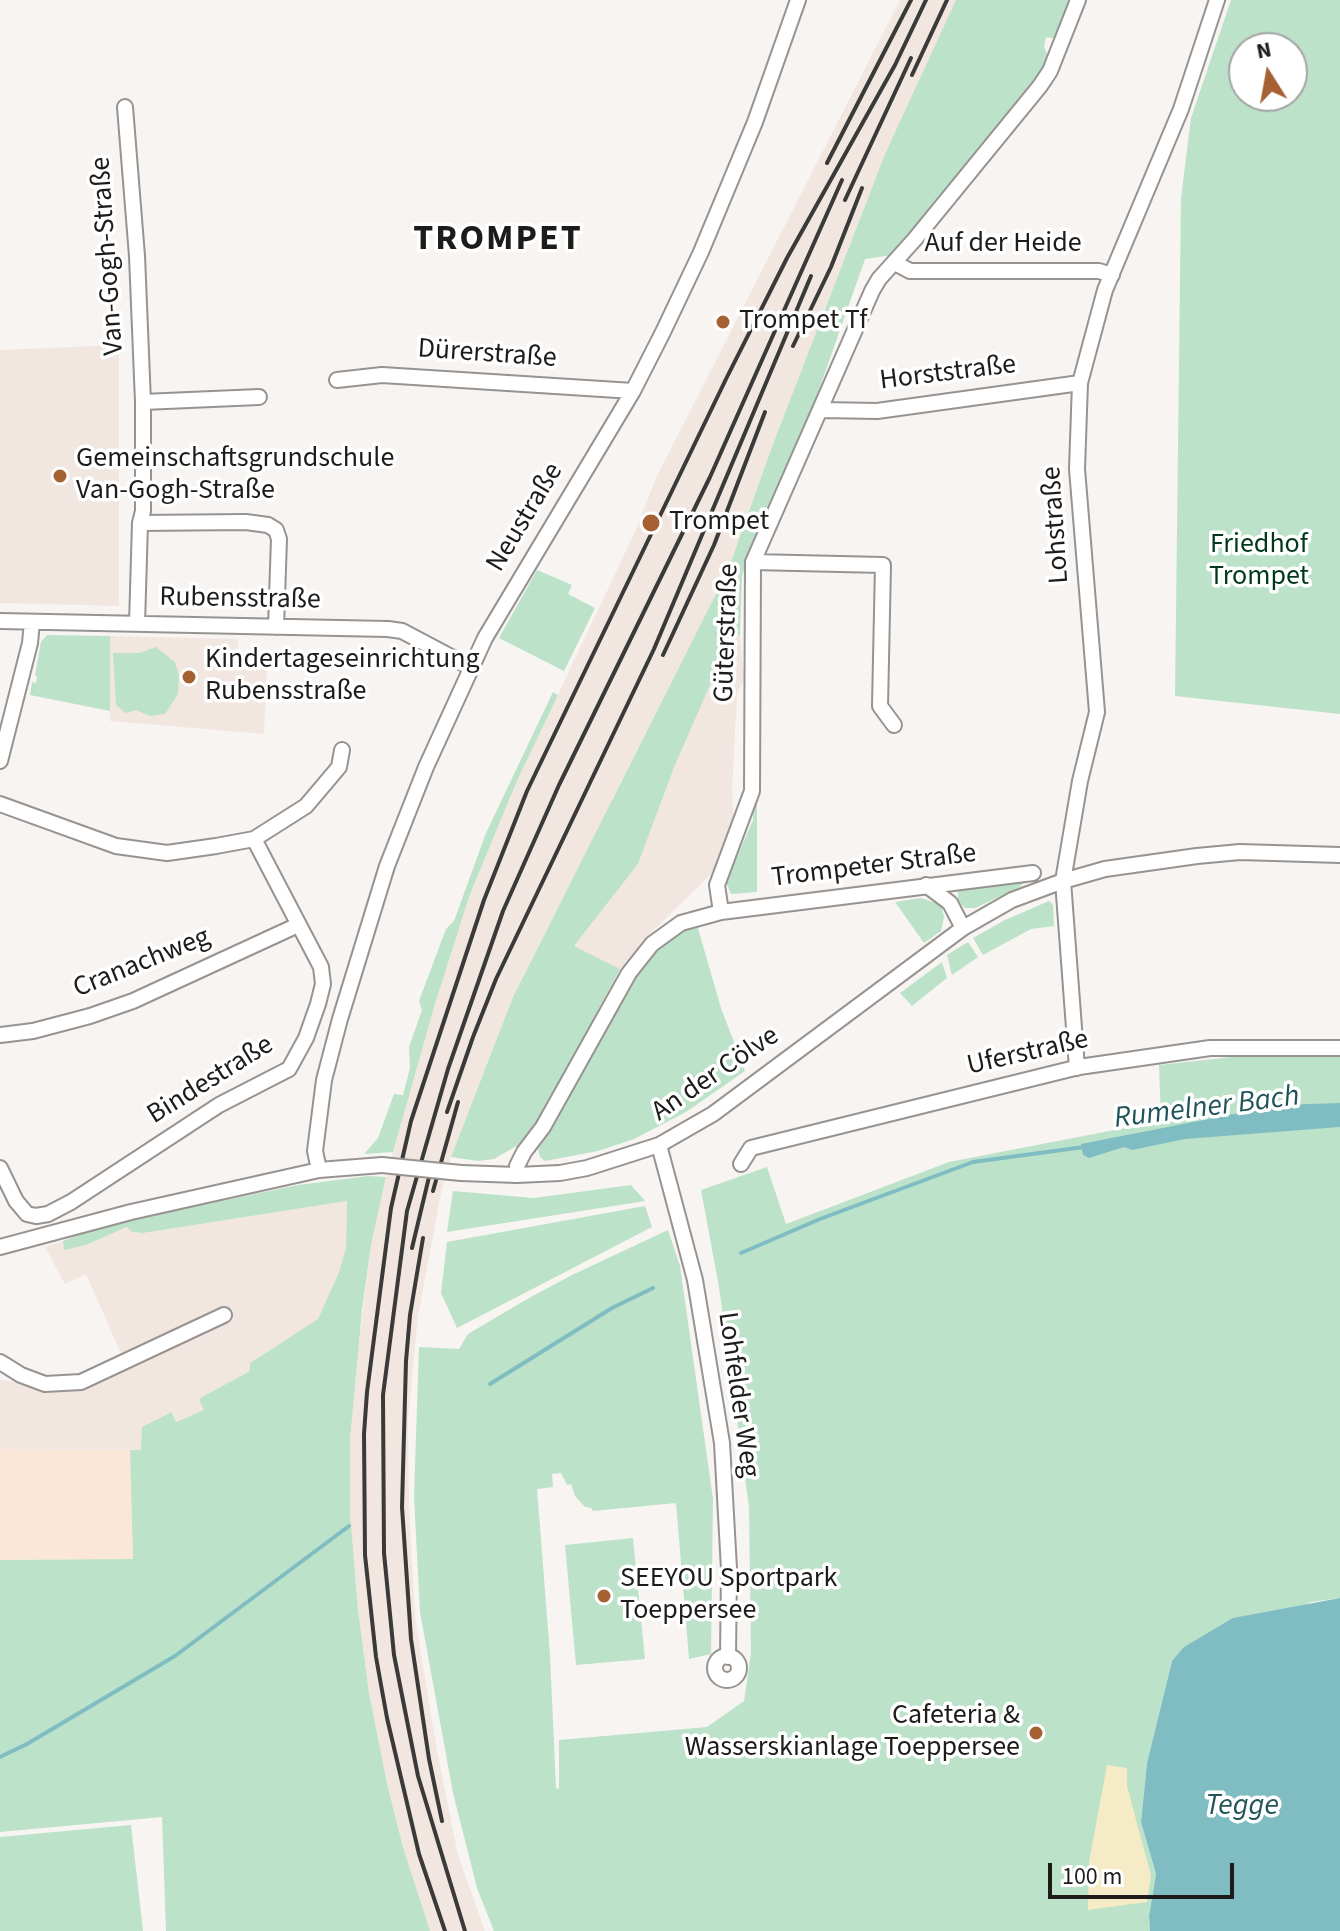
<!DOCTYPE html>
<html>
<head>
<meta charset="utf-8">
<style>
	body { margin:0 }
	#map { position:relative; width:1340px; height:1931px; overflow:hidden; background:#f8f4f2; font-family:"Source Sans 3",sans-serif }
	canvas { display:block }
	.north { position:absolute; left:1228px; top:32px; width:80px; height:80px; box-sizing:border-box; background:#fff; border:2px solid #a5a4a4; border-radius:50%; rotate:349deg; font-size:22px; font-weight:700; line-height:32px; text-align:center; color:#1d1c1b }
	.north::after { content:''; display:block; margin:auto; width:28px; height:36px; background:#a56132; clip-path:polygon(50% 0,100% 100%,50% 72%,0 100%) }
	.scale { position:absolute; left:1048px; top:1863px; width:186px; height:36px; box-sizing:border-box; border:4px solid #1d1c1b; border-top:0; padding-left:10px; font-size:24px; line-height:28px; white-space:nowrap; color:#1d1c1b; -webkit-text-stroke:6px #fff; paint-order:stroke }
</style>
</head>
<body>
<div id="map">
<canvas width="1340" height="1931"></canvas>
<div class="north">N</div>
<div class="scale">100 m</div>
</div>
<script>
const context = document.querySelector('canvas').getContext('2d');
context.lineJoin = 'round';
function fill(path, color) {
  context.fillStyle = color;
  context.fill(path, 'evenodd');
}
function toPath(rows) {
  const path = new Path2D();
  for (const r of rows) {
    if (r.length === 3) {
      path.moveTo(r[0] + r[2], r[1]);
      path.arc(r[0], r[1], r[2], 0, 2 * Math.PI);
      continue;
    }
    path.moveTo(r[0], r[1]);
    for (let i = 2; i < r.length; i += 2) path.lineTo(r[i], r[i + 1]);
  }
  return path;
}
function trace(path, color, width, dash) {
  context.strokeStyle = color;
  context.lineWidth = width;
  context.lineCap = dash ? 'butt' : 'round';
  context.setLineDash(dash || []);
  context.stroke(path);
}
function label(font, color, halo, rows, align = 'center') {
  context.font = font + ' "Source Sans 3",sans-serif';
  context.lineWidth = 7;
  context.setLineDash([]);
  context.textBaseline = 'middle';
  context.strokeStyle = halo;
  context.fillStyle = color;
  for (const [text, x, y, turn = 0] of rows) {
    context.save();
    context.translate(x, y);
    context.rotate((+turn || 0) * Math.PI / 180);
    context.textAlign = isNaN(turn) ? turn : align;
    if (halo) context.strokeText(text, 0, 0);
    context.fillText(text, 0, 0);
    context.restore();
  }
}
fill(toPath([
	[0,1449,130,1450,133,1559,0,1560]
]), '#fbe7d7');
fill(toPath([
	[900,0,956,0,885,154,773,444,728,570,513,997,451,1157,442,1188,418,1316,408,1421,409,1506,415,1617,437,1751,458,1855,485,1931,430,1931,403,1847,388,1788,369,1693,358,1610,350,1511,350,1440,357,1360,371,1245,386,1177,435,1004,469,897,516,783,634,534,657,476],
	[119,345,119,606,0,603,0,350],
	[740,635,744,680,737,694,732,791,734,824,713,872,657,927,620,969,574,946,638,864,675,765,714,676,723,637],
	[110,636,238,639,238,656,250,657,250,666,267,667,264,734,110,721],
	[347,1201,346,1248,339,1272,318,1319,250,1363,250,1371,200,1399,204,1410,176,1422,173,1412,141,1450,0,1449,0,1380,59,1388,123,1358,86,1274,65,1284,45,1247,63,1241,65,1249,86,1245,128,1227,132,1232,143,1233]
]), '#f2e6e1');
fill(toPath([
	[956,0,1070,0,1057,39,1046,37,1044,46,1049,60,1045,71,932,214,893,255,865,259,809,418,753,543,742,576,740,635,723,637,714,676,675,765,638,864,574,946,620,969,535,1128,520,1144,494,1159,478,1161,451,1157,513,997,728,570,773,444,885,154],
	[1231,0,1340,0,1340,714,1175,696,1181,198,1191,118],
	[1292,48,1292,96,1244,96,1244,48],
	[537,570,572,585,568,594,595,608,564,671,499,638],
	[47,635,110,636,110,711,30,695,32,682,36,683,37,676,35,675,41,642],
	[156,647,175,662,179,675,178,694,165,714,150,716,136,710,126,713,116,705,113,653,139,653],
	[553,692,558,695,516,783,469,897,435,1004,393,1152,364,1154,378,1138,394,1094,403,1095,410,1068,409,1047,422,1010,419,1001,446,929,454,921,486,833],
	[757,801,757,892,731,894,726,882,753,820,753,803],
	[1025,881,1020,887,975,908,965,908,958,901,958,889],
	[921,898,936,903,942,908,944,917,941,931,924,943,895,902],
	[1049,901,1053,905,1054,926,1031,929,983,955,973,938,1005,920],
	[697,925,721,1008,745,1071,686,1112,634,1139,598,1151,545,1161,540,1157,538,1149,629,983,646,959,666,940,684,929],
	[968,942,978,957,952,975,947,955],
	[942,962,947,978,912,1006,900,993],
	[1250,1055,1340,1056,1340,1598,1311,1602,1172,1661,1147,1763,1141,1822,1156,1874,1149,1916,1150,1931,494,1931,477,1888,453,1793,420,1612,414,1497,419,1347,459,1349,468,1334,529,1298,572,1275,668,1230,680,1266,713,1499,711,1654,689,1659,676,1503,593,1511,591,1508,585,1507,575,1496,571,1484,567,1485,561,1473,552,1474,553,1487,537,1489,550,1655,556,1788,559,1789,559,1740,707,1727,744,1701,751,1653,749,1507,719,1287,701,1190,767,1167,786,1224,949,1162,1161,1121,1159,1065],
	[368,1176,386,1177,371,1245,362,1310,350,1440,350,1511,358,1610,369,1693,388,1788,403,1847,430,1931,166,1931,162,1817,0,1832,0,1560,133,1559,130,1450,141,1450,142,1427,172,1412,176,1422,204,1410,199,1399,250,1371,250,1363,318,1319,339,1272,346,1248,347,1201,143,1233,132,1232,127,1227,86,1245,64,1250,63,1241,85,1232,129,1220,298,1185],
	[631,1185,645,1201,447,1232,453,1191,534,1198],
	[645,1206,652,1227,457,1328,441,1293,447,1242],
	[633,1538,645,1659,576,1665,565,1545],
	[131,1825,143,1931,0,1931,0,1837]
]), '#bce2c9');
fill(toPath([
	[1107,1765,1127,1768,1127,1786,1151,1875,1147,1902,1088,1910,1089,1862]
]), '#f5ebc6');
fill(toPath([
	[1340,1103,1340,1127,1185,1139,1132,1150,1124,1147,1089,1158,1083,1155,1081,1144,1280,1105],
	[1340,1598,1340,1931,1150,1931,1149,1916,1156,1874,1141,1822,1147,1763,1172,1661,1184,1647,1233,1618]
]), '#80bdc3');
trace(toPath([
	[741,1253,820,1219,973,1162,1084,1147],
	[490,1384,612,1308,653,1288],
	[0,1757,27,1744,175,1656,349,1526]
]), '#80bdc3', 4);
const minor = toPath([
	[125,107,137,256,143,402,143,511,140,523,137,624],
	[895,263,910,271,1099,271,1112,275],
	[337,380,382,375,633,391],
	[143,402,259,397],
	[822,410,877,411,1080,383],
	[140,523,246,522,268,525,276,530,279,539,276,627],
	[753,562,883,565,880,706,894,725],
	[0,621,388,629,402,631,470,667],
	[0,761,30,643,32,622],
	[0,804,116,846,167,853,216,846,254,839,306,806,339,767,342,750],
	[926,885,950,903,963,928],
	[721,912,717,885,752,791,753,562,872,291,879,279,915,239,1040,86,1050,71,1078,0],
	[0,1035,33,1031,90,1016,133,1001,298,925],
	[1077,1068,1063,881,1080,781,1097,712,1077,469,1080,383,1105,290,1181,109,1217,0],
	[659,1145,695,1280,722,1443,729,1569,728,1657],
	[741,1164,751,1148,1079,1067,1210,1048,1340,1048],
	[0,1168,16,1201,27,1214,36,1216,48,1214,71,1202,219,1105,289,1069,306,1038,318,1004,323,984,321,967,254,839],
	[319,1170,315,1151,324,1080,340,1019,387,866,426,767,485,638,633,391,663,332,701,252,755,122,798,0],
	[461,1173,517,1175,560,1173,587,1168,659,1145,713,1114,963,928,1012,900,1063,881,1105,869,1197,856,1240,852,1340,855],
	[517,1175,517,1166,524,1152,543,1127,629,973,652,944,681,923,721,912,1033,873],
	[0,1247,131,1212,319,1170,382,1165],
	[0,1362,21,1375,45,1384,81,1382,224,1315],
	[727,1668,12]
]);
trace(minor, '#979391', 18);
trace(minor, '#fff', 14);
trace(toPath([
	[912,75,947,0],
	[827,163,911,0],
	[845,200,911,58],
	[793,346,831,267,862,188],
	[663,655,714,545,765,412],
	[447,1112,473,1037,496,979,654,649,811,276],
	[433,1191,458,1102],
	[423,1238,410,1315,406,1361,402,1507,411,1639,429,1759,442,1821],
	[412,1248,429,1177],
	[445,1931,419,1854,387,1718,376,1657,365,1555,364,1434,367,1392,391,1208,411,1121,484,900,527,791,727,377,787,258,895,65,926,0],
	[465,1931,418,1776,394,1655,384,1553,383,1395,407,1211,448,1069,503,911,559,785,710,477,842,180]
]), '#3b3a39', 4);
const minorBridge = toPath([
	[382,1165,461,1173]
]);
trace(minorBridge, '#979391', 18, []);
trace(minorBridge, '#fff', 14);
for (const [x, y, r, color] of [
	[723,322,8,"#a56132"],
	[60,476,8,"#a56132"],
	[651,523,10,"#a56132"],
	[189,677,8,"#a56132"],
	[604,1596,8,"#a56132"],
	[1036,1733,8,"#a56132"]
]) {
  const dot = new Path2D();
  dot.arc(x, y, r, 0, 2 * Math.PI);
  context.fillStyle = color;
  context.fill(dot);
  trace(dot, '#fff', 3);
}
label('28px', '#1d1c1b', '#fff', [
	["Auf der Heide",1003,245],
	["Van-Gogh-Straße",109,256,-94],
	["Dürerstraße",487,355,4],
	["Horststraße",948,374,-7],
	["Neustraße",526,518,-59],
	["Lohstraße",1057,525,-94],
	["Rubensstraße",240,600,1],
	["Güterstraße",728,633,-88],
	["Trompeter Straße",874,867,-7],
	["Cranachweg",142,964,-22],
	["Uferstraße",1028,1054,-13],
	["An der Cölve",716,1075,-34],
	["Bindestraße",211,1081,-32],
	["Lohfelder Weg",737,1395,82]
]);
label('28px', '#1d1c1b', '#fff', [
	["Trompet Tf",739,322],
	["Gemeinschaftsgrundschule",76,460],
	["Van-Gogh-Straße",76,492],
	["Trompet",669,523],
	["Kindertageseinrichtung",205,661],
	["Rubensstraße",205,693],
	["SEEYOU Sportpark",620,1580],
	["Toeppersee",620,1612],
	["Cafeteria &",1020,1717,"right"],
	["Wasserskianlage Toeppersee",1020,1749,"right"]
], 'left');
label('28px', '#00381e', '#fff', [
	["Friedhof",1259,546],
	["Trompet",1259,578]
]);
label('italic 30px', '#205459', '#fff', [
	["Rumelner Bach",1207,1109,-7],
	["Tegge",1242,1807]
]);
context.letterSpacing = '2px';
label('bold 36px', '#1d1c1b', '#fff', [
	["TROMPET",498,241]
]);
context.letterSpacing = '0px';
</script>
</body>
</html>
